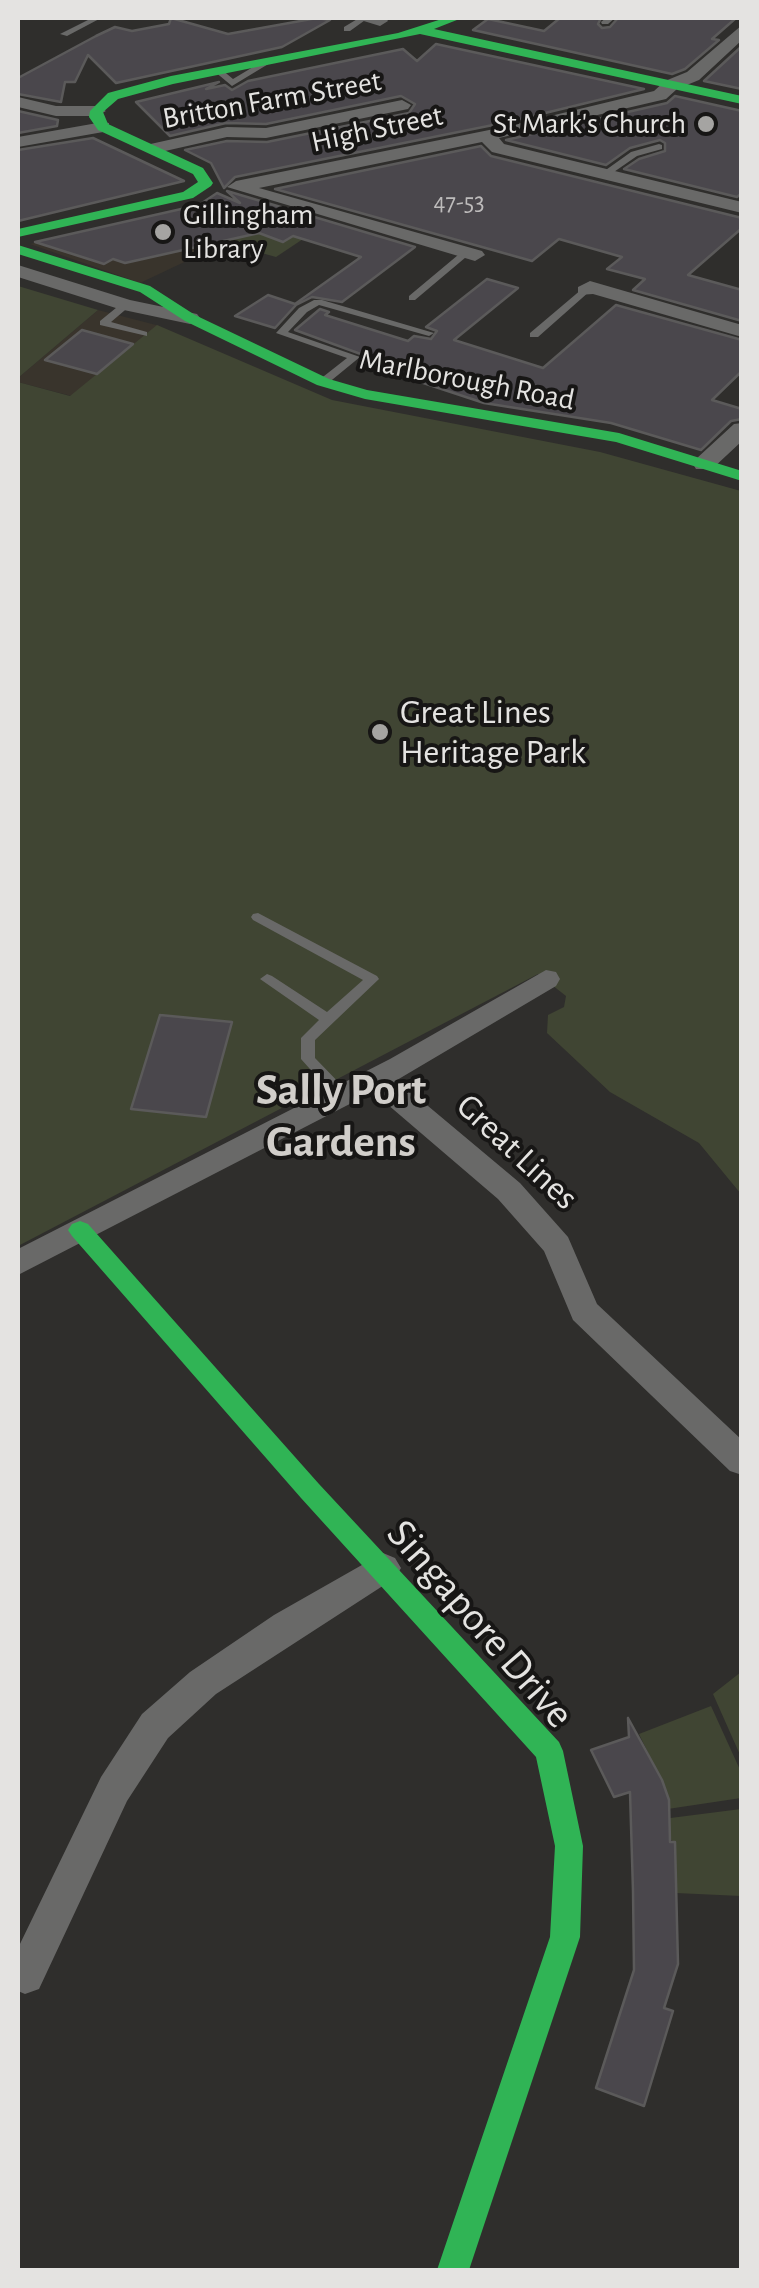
<!DOCTYPE html>
<html>
<head>
<meta charset="utf-8">
<style>
	body { margin:0 }
	#map { position:relative; width:759px; height:2288px; overflow:hidden; background:#2f2e2c; font-family:"Alegreya Sans",sans-serif }
	canvas { display:block }
	.frame { position:absolute; inset:0; border:20px solid #e4e3e1; pointer-events:none }
</style>
</head>
<body>
<div id="map">
<canvas width="759" height="2288"></canvas>
<div class="frame"></div>
</div>
<script>
const context = document.querySelector('canvas').getContext('2d');
context.lineJoin = 'round';
function fill(path, color) {
  context.fillStyle = color;
  context.fill(path, 'evenodd');
}
function toPath(rows) {
  const path = new Path2D();
  for (const r of rows) {
    path.moveTo(r[0], r[1]);
    for (let i = 2; i < r.length; i += 2) path.lineTo(r[i], r[i + 1]);
  }
  return path;
}
function trace(path, color, width, dash) {
  context.strokeStyle = color;
  context.lineWidth = width;
  context.lineCap = dash ? 'butt' : 'round';
  context.setLineDash(dash || []);
  context.stroke(path);
}
function label(font, color, halo, rows, align = 'center') {
  context.font = font + ' "Alegreya Sans",sans-serif';
  context.lineWidth = 8;
  context.setLineDash([]);
  context.textBaseline = 'middle';
  context.strokeStyle = halo;
  context.fillStyle = color;
  for (const [text, x, y, turn = 0] of rows) {
    context.save();
    context.translate(x, y);
    context.rotate((+turn || 0) * Math.PI / 180);
    context.textAlign = isNaN(turn) ? turn : align;
    if (halo) context.strokeText(text, 0, 0);
    context.fillText(text, 0, 0);
    context.restore();
  }
}
fill(toPath([
	[178,210,214,248,140,283,30,244],
	[98,310,160,326,75,397,18,382,18,378]
]), '#39342c');
fill(toPath([
	[228,216,283,242,293,236,303,239,276,257,233,245,220,248,213,243],
	[18,286,98,310,18,378],
	[157,325,332,400,600,452,741,491,741,1194,699,1143,610,1092,547,1033,548,1015,564,1007,566,996,538,974,18,1246,18,382,70,396],
	[741,1672,741,1757,713,1694],
	[711,1706,741,1772,741,1798,641,1813,661,1780,639,1734],
	[741,1809,741,1896,676,1893,674,1842,647,1821]
]), '#404533');
const building = toPath([
	[171,18,228,34,317,18,330,20,282,47,116,83,88,55,75,82,65,82,61,102,18,94,18,78,96,36,115,27,132,31,169,24,171,18],
	[560,18,601,18,598,24,602,28,610,27,618,18,736,18,712,39,719,40,685,69,672,74,473,30,488,19,544,31,560,18],
	[436,44,644,89,508,122,235,177,224,188,211,163,185,150,227,141,267,142,409,113,415,104,401,96,266,124,226,123,170,136,136,102,219,82,206,89,225,85,232,90,248,81,403,49,417,61,436,44],
	[742,46,742,89,704,81,742,46],
	[675,96,742,111,742,193,737,197,624,169,639,159,665,151,665,143,660,140,630,148,606,165,506,140,667,103,675,96],
	[18,111,58,120,57,126,18,133,18,111],
	[93,138,184,181,18,221,18,150,93,138],
	[481,146,491,156,742,218,742,228,688,275,742,290,742,321,633,290,645,279,607,269,622,257,559,239,532,261,275,189,481,146],
	[227,191,415,247,342,302,312,297,296,305,275,328,235,316,268,295,295,304,361,257,293,236,283,242,259,233,125,263,113,259,104,264,35,242,199,205,217,193,240,203,227,191],
	[487,279,518,288,454,340,543,368,616,305,742,340,742,371,712,400,742,409,742,419,731,421,701,450,611,423,484,403,393,373,399,368,295,330,320,309,329,312,325,315,408,341,414,336,431,339,437,331,426,327,487,279],
	[82,330,133,344,97,374,45,360,82,330],
	[160,1015,232,1022,206,1117,131,1109,160,1015],
	[628,1718,662,1780,669,1800,670,1842,675,1842,678,1964,664,2008,673,2011,644,2106,596,2088,634,1970,633,1891,630,1792,614,1797,591,1750,629,1737,628,1718]
]);
fill(building, '#4a474c');
trace(building, '#5b5a5a', 2.5);
fill(toPath([
	[92,18,101,18,67,36,60,34,92,18],
	[359,18,368,18,350,31,344,31,344,27,359,18],
	[606,18,615,18,608,24,602,24,601,22,606,18],
	[263,61,270,63,232,86,214,71,221,69,233,79,263,61],
	[659,144,662,145,662,149,637,156,611,174,603,172,631,152,659,144],
	[464,250,472,252,415,300,409,300,409,296,464,250],
	[582,289,590,291,538,337,530,337,530,333,582,289],
	[314,300,322,300,434,333,429,336,319,305,307,312,288,332,360,357,327,384,319,384,319,380,347,358,276,333,299,308,314,300],
	[122,303,131,305,111,322,147,332,147,336,100,325,100,321,122,303],
	[258,913,377,976,379,979,315,1040,315,1058,345,1089,347,1093,345,1097,335,1097,301,1059,301,1038,319,1020,260,979,267,974,272,976,327,1012,363,980,253,920,251,917,253,914,258,913]
]), '#696968');
fill(toPath([
	[354,18,386,18,388,21,380,26,354,18],
	[742,25,742,40,699,80,677,89,666,99,499,138,504,144,742,202,742,213,492,152,482,142,259,188,482,251,485,255,475,261,227,187,236,181,509,126,654,91,665,81,687,72,742,25],
	[18,97,56,106,97,106,106,111,97,116,56,116,18,107,18,97],
	[402,100,411,105,408,109,266,138,227,137,152,154,143,149,146,145,227,127,266,128,402,100],
	[103,122,109,123,109,131,18,147,18,137,103,122],
	[18,265,130,300,197,314,200,318,190,324,119,309,18,277,18,265],
	[590,281,742,325,742,337,593,294,578,295,578,287,590,281],
	[742,423,742,441,712,469,696,469,693,464,696,459,734,424,742,423],
	[546,970,556,972,560,979,556,986,397,1080,520,1183,568,1237,597,1304,742,1440,742,1475,730,1471,573,1320,544,1251,498,1199,373,1092,18,1275,18,1249,390,1059,546,970],
	[383,1553,395,1558,401,1568,395,1578,216,1694,168,1738,127,1801,39,1989,25,1994,18,1991,18,1948,101,1777,142,1714,190,1672,274,1615,383,1553]
]), '#696968');
fill(toPath([
	[445,18,462,18,434,29,742,96,742,104,420,34,173,84,118,99,103,112,108,124,203,168,213,183,211,186,193,198,18,237,18,229,183,192,198,182,193,174,98,130,89,117,90,111,108,93,171,76,398,33,445,18],
	[18,245,150,286,195,315,329,379,367,390,619,433,742,471,742,481,616,442,365,399,317,385,185,321,140,292,18,254,18,245],
	[80,1221,88,1224,319,1484,559,1742,563,1751,583,1846,580,1937,469,2270,437,2270,550,1937,555,1846,536,1757,301,1498,72,1236,68,1230,72,1224,80,1221]
]), '#30b455');
for (const [x, y, r, color] of [
	[706,124,10,"#a5a4a2"],
	[163,232,10,"#a5a4a2"],
	[380,732,10,"#a5a4a2"]
]) {
  const dot = new Path2D();
  dot.arc(x, y, r, 0, 2 * Math.PI);
  context.fillStyle = color;
  context.fill(dot);
  trace(dot, '#171615', 4);
}
label('25px', '#bebcbc', null, [
	["47-53",459,202]
]);
label('30px', '#e4e3e1', '#171615', [
	["Britton Farm Street",272,100,-10],
	["High Street",377,129,-12],
	["Marlborough Road",467,380,11]
]);
label('30px', '#e4e3e1', '#171615', [
	["St Mark's Church",686,124],
	["Gillingham",183,215,"left"],
	["Library",183,249,"left"]
], 'right');
label('35px', '#e4e3e1', '#171615', [
	["Great Lines",400,712],
	["Heritage Park",400,752]
], 'left');
label('35px', '#e4e3e1', '#171615', [
	["Great Lines",517,1152,43]
]);
label('42px', '#e4e3e1', '#171615', [
	["Singapore Drive",480,1624,49]
]);
label('bold 45px', '#d1ceca', '#171615', [
	["Sally Port",341,1090],
	["Gardens",341,1142]
]);
</script>
</body>
</html>
